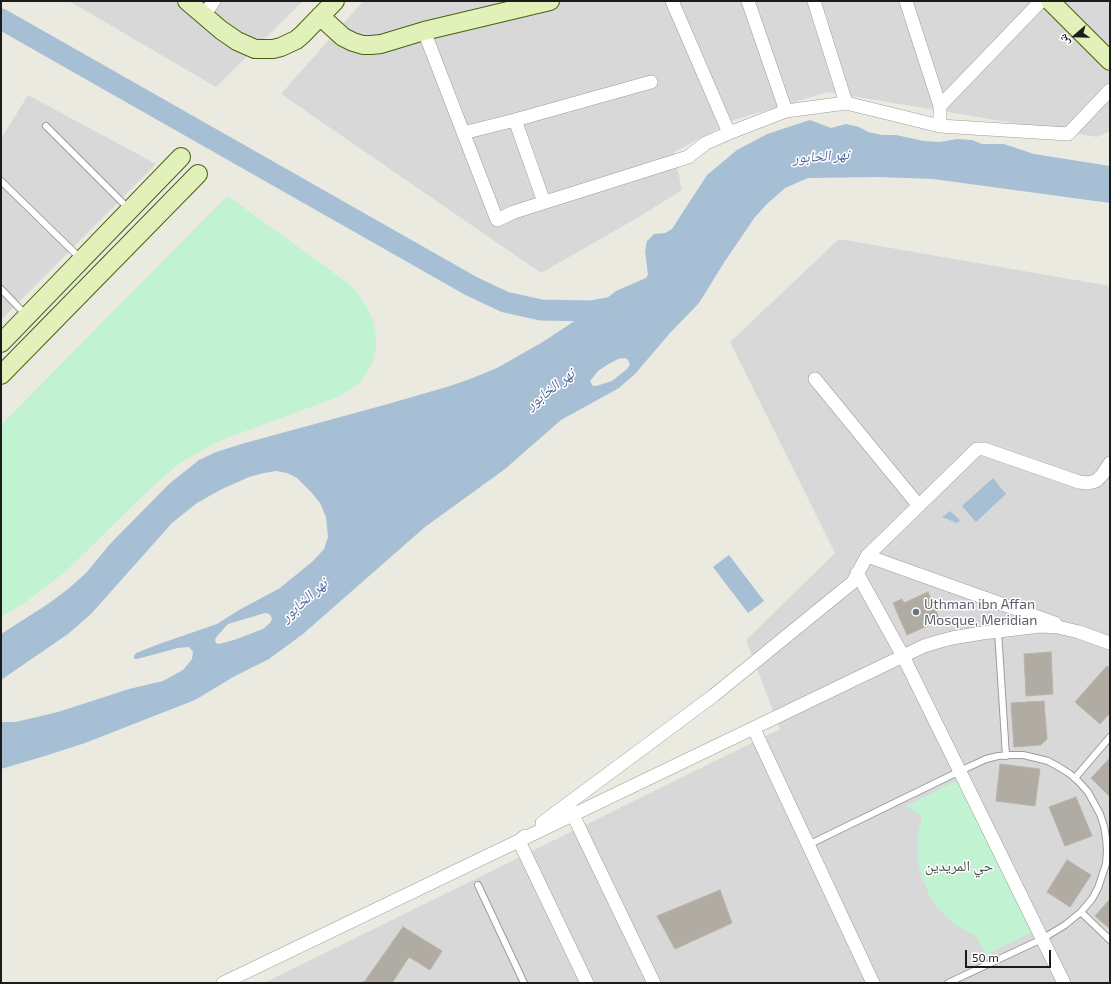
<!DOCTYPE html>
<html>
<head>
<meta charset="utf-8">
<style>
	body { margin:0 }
	#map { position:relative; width:1111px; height:984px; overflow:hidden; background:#ebeae1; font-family:"Exo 2","Noto Naskh Arabic",sans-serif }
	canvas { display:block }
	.frame { position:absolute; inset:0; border:2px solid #1b1b1b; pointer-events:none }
	.north { position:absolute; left:1055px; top:16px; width:40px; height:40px; -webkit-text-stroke:3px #fff; paint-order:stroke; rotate:250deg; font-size:11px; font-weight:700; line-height:16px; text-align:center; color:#1b1b1b }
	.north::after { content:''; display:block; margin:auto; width:14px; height:18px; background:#1b1b1b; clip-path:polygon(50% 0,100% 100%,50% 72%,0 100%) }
	.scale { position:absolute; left:965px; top:950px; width:86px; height:18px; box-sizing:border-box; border:2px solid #1b1b1b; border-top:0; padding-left:5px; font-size:12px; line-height:14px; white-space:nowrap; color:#1b1b1b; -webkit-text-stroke:3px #fff; paint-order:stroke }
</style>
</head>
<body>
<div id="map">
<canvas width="1111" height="984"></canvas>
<div class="frame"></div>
<div class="north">ش</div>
<div class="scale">50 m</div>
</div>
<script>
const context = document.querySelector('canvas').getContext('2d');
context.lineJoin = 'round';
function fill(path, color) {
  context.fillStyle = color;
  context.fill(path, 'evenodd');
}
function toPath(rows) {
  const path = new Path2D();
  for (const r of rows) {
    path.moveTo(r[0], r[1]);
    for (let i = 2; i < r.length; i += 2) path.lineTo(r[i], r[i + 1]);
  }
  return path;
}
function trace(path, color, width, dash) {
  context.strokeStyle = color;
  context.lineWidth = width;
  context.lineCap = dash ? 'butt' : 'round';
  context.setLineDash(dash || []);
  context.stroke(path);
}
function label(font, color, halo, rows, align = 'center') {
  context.font = font + ' "Exo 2","Noto Naskh Arabic",sans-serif';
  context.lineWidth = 3;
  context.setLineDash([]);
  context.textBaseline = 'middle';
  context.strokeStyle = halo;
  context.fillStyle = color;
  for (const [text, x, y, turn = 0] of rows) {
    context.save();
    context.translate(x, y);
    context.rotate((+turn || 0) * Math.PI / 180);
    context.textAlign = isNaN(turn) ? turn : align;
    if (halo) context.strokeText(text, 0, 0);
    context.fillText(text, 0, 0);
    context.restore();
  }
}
fill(toPath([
	[69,1,303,1,216,87],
	[363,1,1110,1,1110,131,1097,137,828,92,734,120,674,152,682,190,637,218,541,273,281,94],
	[28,95,156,164,1,320,1,139],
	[839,239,1110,286,1110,983,264,983,780,729,746,640,835,553,730,342]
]), '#d8d8d8');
fill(toPath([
	[228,196,349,284,358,293,366,306,373,320,376,335,376,349,372,364,361,381,348,391,340,396,219,441,187,459,176,466,152,487,65,572,23,604,1,617,1,425,222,201],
	[959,779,1033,932,986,955,976,936,954,924,936,906,929,895,920,872,918,859,917,847,918,834,922,817,906,806]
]), '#c1f2d1');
fill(toPath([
	[810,120,831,128,846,124,859,127,868,132,882,135,896,135,924,141,940,142,957,139,972,140,982,144,1004,144,1034,154,1110,166,1110,203,933,179,879,177,808,178,785,188,767,204,755,217,725,261,699,303,670,333,635,374,619,388,561,420,505,469,425,527,303,634,269,659,235,676,195,700,85,743,45,756,1,769,1,722,16,722,58,712,129,689,163,681,183,670,192,659,193,652,189,647,178,648,137,659,134,659,134,656,136,653,159,644,217,624,239,610,280,588,313,561,324,549,328,537,326,517,320,503,311,492,297,478,287,473,276,471,264,473,249,477,220,490,197,503,172,523,91,614,68,634,1,680,1,634,48,604,68,589,86,573,110,544,169,484,199,460,216,452,245,443,388,404,450,386,470,379,497,368,541,343,590,311,616,291,646,278,648,275,645,251,647,241,654,234,665,233,672,229,707,175,737,150,767,134],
	[625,358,628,360,630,365,627,369,612,381,596,386,593,386,590,381,598,371,607,365,618,359],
	[265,613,269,614,271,616,272,619,270,623,263,629,234,640,219,644,216,643,215,640,217,636,228,624],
	[993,478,1006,494,976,522,962,506],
	[950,511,960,520,957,523,942,517],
	[729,555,764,601,748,613,713,567]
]), '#a6bfd4');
trace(toPath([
	[1,19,471,286,505,302,541,310,590,311,619,306]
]), '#a6bfd4', 21);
const building = toPath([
	[928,592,940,620,907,635,893,603,902,599,904,603,928,592],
	[1051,652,1053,694,1026,696,1024,654,1051,652],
	[1107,666,1110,668,1110,713,1100,724,1075,702,1107,666],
	[1044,701,1047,739,1041,745,1014,747,1011,703,1044,701],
	[1110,758,1110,797,1091,778,1110,758],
	[1000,764,1040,769,1035,806,996,801,1000,764],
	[1076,797,1092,836,1065,846,1049,807,1076,797],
	[1067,860,1091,875,1070,907,1047,892,1067,860],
	[720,890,732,923,675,949,657,916,720,890],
	[1110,899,1110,929,1095,916,1110,899],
	[403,927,442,951,430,970,409,957,392,983,360,983,365,981,403,927]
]);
fill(building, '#b0aca4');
trace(building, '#bbb4a5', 1);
const lane = toPath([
	[46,126,129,209],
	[1,181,81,259],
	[1,289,26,315],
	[998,631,1006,756],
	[1075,778,1110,737],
	[808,845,960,771,986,759,998,756,1011,755,1023,755,1036,758,1048,761,1059,767,1070,774,1079,782,1088,792,1100,814,1104,826,1106,838,1107,851,1106,864,1098,888,1092,899,1081,912,1065,925,1042,939,948,983],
	[478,885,524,983],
	[1081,912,1110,940]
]);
const street = toPath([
	[672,1,729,133],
	[748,1,786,111],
	[814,1,846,103],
	[906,1,940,106,940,126],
	[204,15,214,1],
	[424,31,497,220,514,212,688,157,706,143,729,133,786,111,846,103,940,126,1068,134,1110,90],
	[940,106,1041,1],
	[515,120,544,202],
	[463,133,515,120,651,82],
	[815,379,919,506],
	[867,556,1055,623],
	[857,573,903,656,1064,983],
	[754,729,873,983],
	[573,815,654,983],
	[542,823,713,696,853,582,867,556,977,449,984,449,1079,482,1088,483,1096,481,1102,475,1110,463],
	[525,836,519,841,587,983],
	[223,983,924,646,937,642,952,638,982,633,1040,626,1058,627,1079,632,1110,643]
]);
const secondary = toPath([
	[187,1,221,30,237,41,255,49,273,49,281,47,296,40,302,35,335,1],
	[1050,1,1110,61],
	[320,16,343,37,353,42,363,45,371,45,381,44,424,31,550,1],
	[1,343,181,157],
	[1,375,198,174]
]);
trace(lane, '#9c9c9c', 8);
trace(street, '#9c9c9c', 14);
trace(secondary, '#466211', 20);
trace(lane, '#fff', 6);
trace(street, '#fff', 13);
trace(secondary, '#e1f1b9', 18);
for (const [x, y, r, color] of [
	[916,612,4,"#6b7280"]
]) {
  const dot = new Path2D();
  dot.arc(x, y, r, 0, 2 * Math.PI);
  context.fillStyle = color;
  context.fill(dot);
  trace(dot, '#fff', 1.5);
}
label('14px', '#5b616d', '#fff', [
	["Uthman ibn Affan",924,604],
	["Mosque, Meridian",924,620]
], 'left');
label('italic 15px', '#53679e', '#fff', [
	["نهر الخابور",821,156,-4],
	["نهر الخابور",550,389,-38],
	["نهر الخابور",304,600,-42]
]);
label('15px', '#4e4e4e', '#fff', [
	["حي المريدين",959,866]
]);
</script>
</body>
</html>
